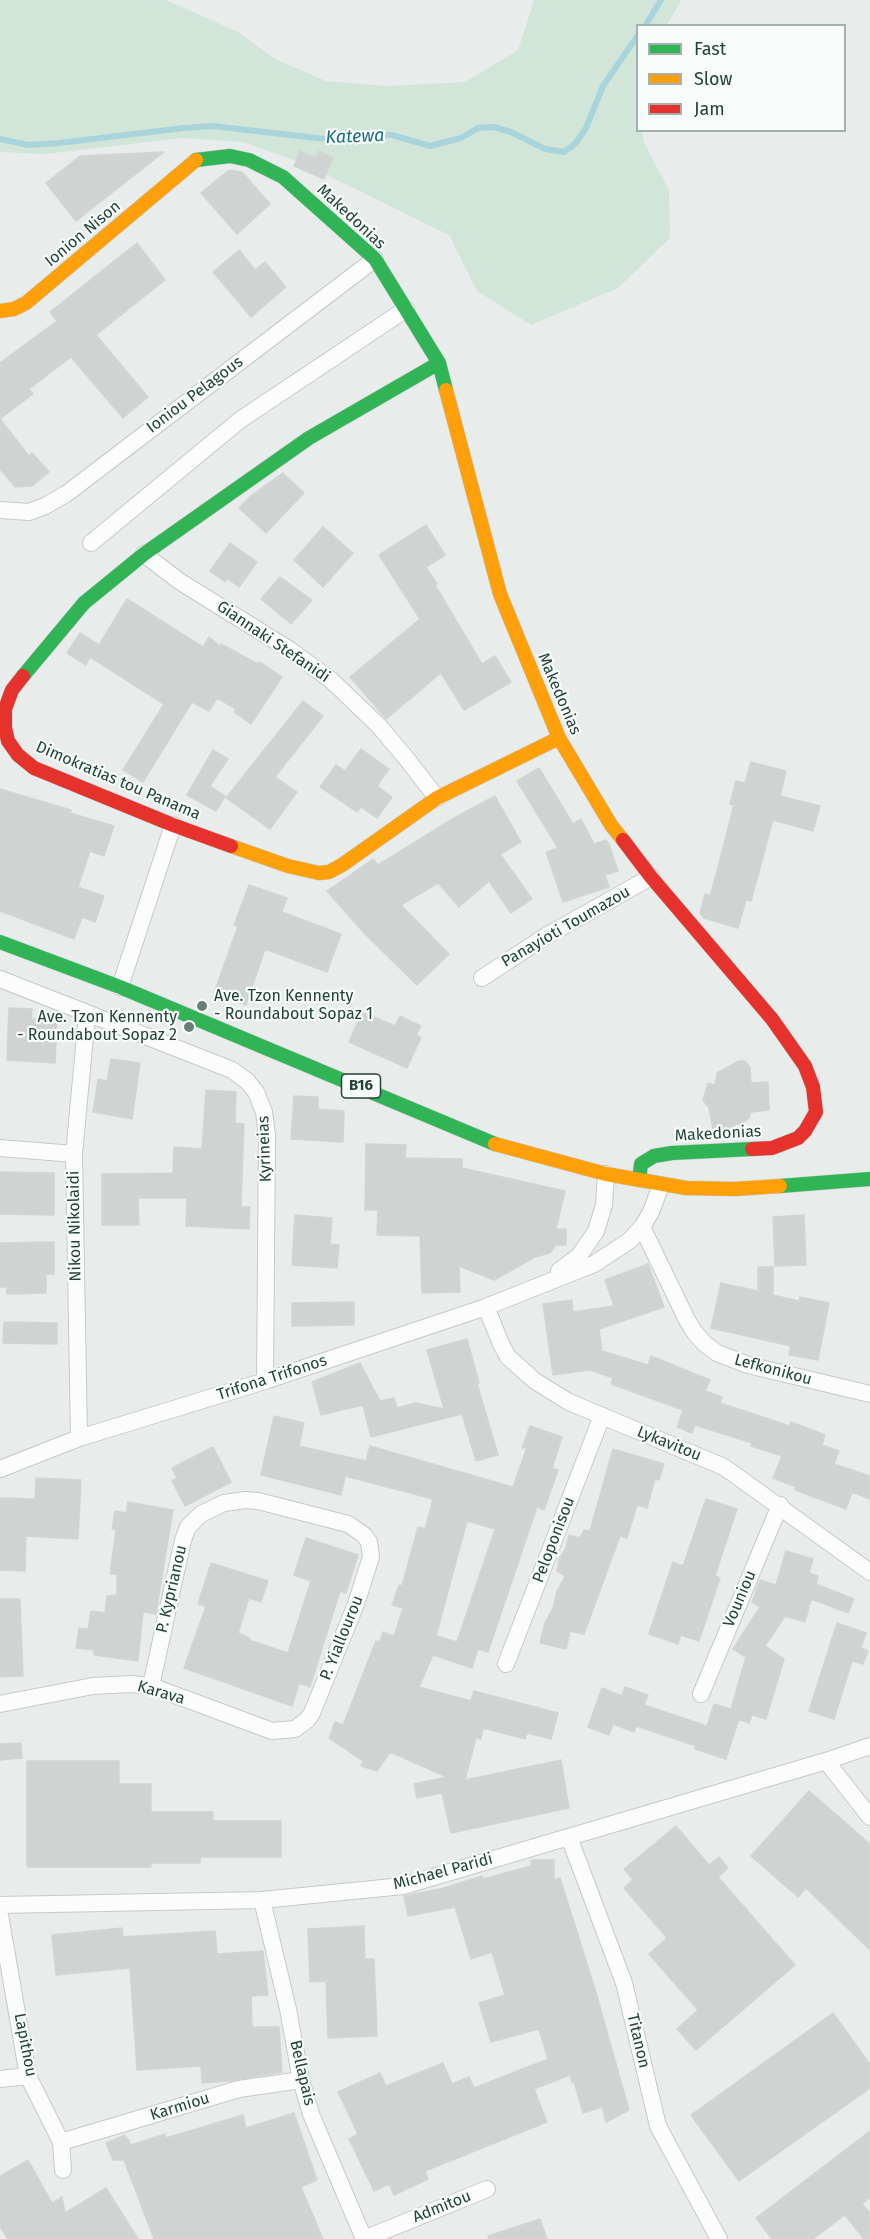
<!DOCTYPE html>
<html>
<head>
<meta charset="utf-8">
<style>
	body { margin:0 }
	#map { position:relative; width:870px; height:2239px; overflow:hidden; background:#e8edeb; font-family:"Fira Sans",sans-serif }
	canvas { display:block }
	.legend { position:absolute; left:636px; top:24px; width:210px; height:108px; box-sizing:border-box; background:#f7fbf9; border:2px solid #a3b1ad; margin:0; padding:8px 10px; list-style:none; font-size:18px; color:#24423a }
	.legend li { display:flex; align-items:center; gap:12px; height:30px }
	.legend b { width:30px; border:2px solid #a3b1ad }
</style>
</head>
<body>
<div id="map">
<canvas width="870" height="2239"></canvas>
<ul class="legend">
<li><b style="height:8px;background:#30b455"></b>Fast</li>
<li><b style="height:8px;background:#ff9f0a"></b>Slow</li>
<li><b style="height:8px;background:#e5322d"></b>Jam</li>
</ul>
</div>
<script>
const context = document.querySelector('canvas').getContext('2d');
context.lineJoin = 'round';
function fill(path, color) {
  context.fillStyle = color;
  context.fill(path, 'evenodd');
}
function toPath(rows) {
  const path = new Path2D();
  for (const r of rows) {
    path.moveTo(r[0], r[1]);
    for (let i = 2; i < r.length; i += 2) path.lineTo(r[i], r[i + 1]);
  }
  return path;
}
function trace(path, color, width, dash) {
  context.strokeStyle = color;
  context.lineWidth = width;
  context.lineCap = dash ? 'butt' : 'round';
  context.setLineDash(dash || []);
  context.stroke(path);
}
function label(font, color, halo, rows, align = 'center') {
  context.font = font + ' "Fira Sans",sans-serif';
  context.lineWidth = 4.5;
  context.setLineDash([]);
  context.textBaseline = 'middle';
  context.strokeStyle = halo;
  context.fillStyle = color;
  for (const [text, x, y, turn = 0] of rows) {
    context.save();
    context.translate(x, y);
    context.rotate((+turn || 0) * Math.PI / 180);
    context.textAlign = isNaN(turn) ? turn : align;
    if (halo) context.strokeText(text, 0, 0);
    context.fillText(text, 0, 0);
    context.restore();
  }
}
fill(toPath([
	[0,0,166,0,238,32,275,59,326,81,386,86,465,82,518,50,534,0,681,0,667,25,638,26,638,130,643,131,643,141,669,190,670,238,618,288,531,325,477,291,449,235,302,163,243,142,182,138,46,154,0,152]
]), '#d1e6d8');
trace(toPath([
	[645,26,661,0],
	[0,139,28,145,59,143,184,128,213,126,334,140,366,134,392,135,430,146,461,138,478,128,494,127,511,132,545,149,564,152,575,144,586,128,603,86,638,35]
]), '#a9d4db', 6);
const building = toPath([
	[300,151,316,158,319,151,333,158,324,179,294,166,300,151],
	[164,152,76,221,46,183,80,156,164,152],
	[229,170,242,172,270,204,237,234,201,193,229,170],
	[137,243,165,280,96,335,148,397,123,418,71,357,29,389,33,394,0,419,29,456,32,453,49,472,32,486,15,487,0,469,0,363,57,321,50,312,137,243],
	[239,250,255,270,265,262,286,287,251,317,213,272,239,250],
	[283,473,304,493,266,533,239,508,253,494,283,473],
	[426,525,445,555,426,567,437,584,435,585,482,664,495,656,511,682,464,710,441,673,386,719,350,677,420,619,379,555,426,525],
	[323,527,353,553,323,587,294,560,323,527],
	[230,543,257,562,239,587,227,578,225,582,210,571,230,543],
	[280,577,312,600,291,624,261,599,280,577],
	[127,599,203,647,209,637,220,646,221,644,258,664,260,662,282,677,251,724,234,712,236,709,217,698,209,711,192,702,143,782,123,770,164,704,90,657,86,665,67,653,80,633,99,645,127,599],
	[303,701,323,716,275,777,297,792,270,829,226,798,303,701],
	[361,749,389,769,377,786,392,797,377,818,361,807,357,812,320,787,336,765,345,771,361,749],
	[213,750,228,759,210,786,225,796,216,811,187,795,213,750],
	[751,762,786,771,780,796,820,806,813,831,773,820,751,901,746,900,738,928,704,918,700,913,705,894,710,896,717,871,734,805,730,804,736,781,745,783,751,762],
	[539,768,573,824,581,819,594,844,606,840,609,844,618,871,605,875,609,887,563,902,546,852,558,848,517,781,539,768],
	[0,789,71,810,70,813,114,826,104,856,90,851,78,887,104,896,95,922,82,917,74,939,0,911,0,789],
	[495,796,521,842,500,854,532,899,511,913,489,881,459,907,438,883,401,905,449,954,417,985,364,933,327,891,373,859,378,865,454,818,495,796],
	[249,885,287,898,282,912,341,934,327,972,265,949,246,1005,214,993,238,926,234,925,249,885],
	[9,1008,32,1009,31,1019,57,1020,55,1063,7,1060,9,1008],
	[362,1012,395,1026,400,1016,421,1026,416,1035,421,1038,407,1068,349,1042,362,1012],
	[111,1059,140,1063,132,1119,93,1112,98,1079,107,1081,111,1059],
	[739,1061,745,1061,750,1067,751,1083,768,1082,769,1110,751,1112,749,1118,741,1125,736,1124,730,1129,713,1129,709,1108,703,1100,708,1083,715,1085,717,1073,739,1061],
	[206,1090,236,1092,235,1123,244,1124,241,1207,250,1207,249,1229,186,1226,187,1198,138,1198,139,1225,102,1225,102,1174,173,1173,174,1147,202,1149,206,1090],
	[294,1096,318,1097,318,1109,344,1111,343,1142,291,1139,294,1096],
	[366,1144,406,1145,405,1158,462,1159,462,1168,565,1191,556,1229,566,1229,566,1245,556,1245,550,1253,535,1257,494,1280,459,1266,460,1292,422,1293,420,1236,377,1235,378,1210,365,1210,366,1144],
	[0,1172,54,1173,54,1215,0,1214,0,1172],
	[295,1215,332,1218,330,1244,339,1245,337,1268,292,1265,295,1215],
	[804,1215,806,1265,775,1266,773,1217,804,1215],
	[54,1242,54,1274,46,1274,46,1293,7,1294,7,1287,0,1287,0,1243,54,1242],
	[648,1264,664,1307,599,1329,602,1351,648,1365,651,1356,710,1380,705,1391,722,1397,720,1403,790,1426,791,1422,825,1435,822,1445,839,1451,834,1464,870,1476,870,1499,852,1492,846,1509,795,1490,796,1487,773,1478,782,1456,751,1446,752,1443,695,1425,692,1433,677,1427,683,1410,611,1384,613,1378,590,1370,553,1375,543,1304,572,1300,573,1312,614,1306,605,1280,648,1264],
	[758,1267,773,1267,773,1295,799,1301,800,1297,829,1303,818,1360,789,1355,791,1346,711,1328,721,1283,758,1291,758,1267],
	[354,1302,354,1325,292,1326,292,1303,354,1302],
	[4,1322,57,1323,57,1344,3,1343,4,1322],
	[467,1339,479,1383,477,1383,498,1455,476,1461,462,1414,371,1437,363,1405,321,1415,312,1382,360,1363,380,1401,394,1398,397,1408,416,1403,444,1409,427,1350,467,1339],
	[274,1416,304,1423,299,1446,366,1461,370,1446,513,1487,527,1447,522,1448,530,1426,562,1437,552,1468,558,1470,544,1510,537,1507,488,1652,478,1649,472,1668,433,1655,419,1687,471,1701,474,1691,558,1713,551,1739,527,1733,525,1739,483,1728,481,1739,476,1738,465,1780,561,1760,569,1808,451,1833,442,1793,417,1798,414,1784,447,1777,390,1752,377,1771,361,1766,363,1761,329,1738,335,1722,343,1725,376,1641,380,1642,383,1632,394,1636,403,1608,392,1605,399,1585,402,1586,418,1527,425,1529,433,1499,345,1476,341,1495,261,1475,274,1416],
	[467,1521,495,1529,457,1642,436,1636,467,1521],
	[213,1447,231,1482,185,1506,172,1481,177,1478,172,1468,213,1447],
	[613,1449,664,1464,659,1480,655,1479,647,1508,637,1505,627,1538,620,1536,584,1634,570,1631,566,1649,540,1643,545,1623,553,1608,557,1591,565,1576,557,1571,559,1559,566,1548,569,1535,580,1538,584,1530,590,1531,613,1449],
	[36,1478,81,1480,78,1539,26,1536,25,1571,0,1570,0,1498,35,1499,36,1478],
	[706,1499,737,1509,715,1576,720,1578,699,1641,681,1635,678,1644,649,1634,673,1562,683,1566,706,1499],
	[128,1502,173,1510,156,1614,143,1612,138,1661,94,1655,94,1650,76,1648,79,1628,88,1629,91,1611,105,1613,107,1596,117,1595,117,1574,110,1574,116,1530,112,1529,115,1511,126,1513,128,1502],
	[306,1538,358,1555,346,1593,340,1591,310,1687,299,1683,292,1706,184,1668,206,1606,198,1604,211,1563,268,1581,261,1602,249,1598,238,1633,250,1638,249,1640,288,1653,311,1581,294,1575,306,1538],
	[786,1551,813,1559,809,1573,818,1576,816,1584,854,1599,848,1613,811,1599,805,1622,785,1616,765,1646,784,1659,766,1719,752,1715,749,1723,739,1719,726,1759,695,1749,696,1746,636,1726,634,1732,613,1724,609,1735,588,1727,602,1688,622,1696,625,1687,648,1695,644,1705,707,1726,714,1704,731,1709,746,1657,733,1649,760,1607,752,1602,760,1580,776,1585,786,1551],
	[0,1599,20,1599,23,1676,0,1677,0,1599],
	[837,1623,866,1633,861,1648,868,1651,863,1664,852,1661,834,1719,809,1711,837,1623],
	[21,1743,22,1758,0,1760,0,1744,21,1743],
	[27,1761,119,1761,119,1784,151,1784,151,1812,213,1812,213,1821,281,1821,281,1857,200,1857,200,1863,151,1863,151,1867,27,1867,27,1761],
	[809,1791,870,1844,870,1950,806,1888,798,1897,751,1856,809,1791],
	[676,1826,709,1865,719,1857,728,1868,718,1877,795,1965,696,2050,677,2029,698,2010,649,1954,667,1938,624,1888,633,1880,624,1869,676,1826],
	[531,1860,554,1860,554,1880,560,1878,595,1989,629,2110,606,2122,602,2107,583,2113,574,2082,572,2083,570,2075,534,2089,547,2122,425,2171,428,2179,394,2195,389,2184,374,2191,349,2139,358,2134,338,2092,380,2073,386,2086,443,2063,452,2084,469,2077,474,2088,548,2059,539,2029,491,2042,479,2003,505,1995,492,1952,471,1959,455,1907,408,1916,404,1896,444,1888,482,1876,483,1879,531,1866,531,1860],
	[364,1926,365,1959,374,1959,377,2036,328,2038,326,1981,310,1982,308,1929,364,1926],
	[122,1928,123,1937,215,1931,217,1954,263,1951,268,1995,251,1996,252,2027,279,2027,282,2072,229,2081,202,2083,201,2066,137,2070,130,1968,56,1975,52,1935,122,1928],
	[833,2013,870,2064,870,2088,739,2181,691,2115,833,2013],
	[294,2113,317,2180,301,2187,323,2239,154,2239,124,2160,113,2160,106,2143,125,2135,131,2145,165,2134,166,2138,243,2115,246,2128,294,2113],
	[870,2131,870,2198,862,2204,870,2213,870,2239,864,2239,845,2215,813,2239,772,2239,756,2218,870,2131],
	[28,2160,52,2203,62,2197,65,2213,106,2188,138,2239,8,2239,0,2227,0,2176,28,2160],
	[540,2219,547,2239,489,2239,488,2236,540,2219]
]);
fill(building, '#cfd4d2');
trace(building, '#d1d6d4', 1.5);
const street = toPath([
	[0,510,29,512,45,506,66,494,375,259],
	[91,543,240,420,406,309],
	[144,554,179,581,290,650,331,680,379,726,406,758,437,798],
	[482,978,546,936,651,877],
	[0,979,232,1070,247,1081,256,1092,264,1112,267,1135,265,1381],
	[120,987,173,825],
	[0,1148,74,1154],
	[642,1227,687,1320,695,1333,705,1344,717,1353,748,1365,870,1394],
	[559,1271,579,1256,596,1231,604,1205,606,1174],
	[486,1307,501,1344,508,1357,535,1381,569,1402,724,1467,870,1572],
	[79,1438,74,1154,87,1015],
	[0,1469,79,1438,265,1381,486,1307,594,1264,629,1241,642,1227,651,1212,661,1185],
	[506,1664,602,1416],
	[701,1694,780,1505],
	[0,1704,93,1686,131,1684,151,1686,272,1731,295,1729,307,1720,312,1713,356,1604,371,1557,369,1542,364,1535,348,1524,258,1501,246,1500,224,1503,201,1514,188,1527,183,1540,151,1686],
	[826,1761,870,1817],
	[569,1837,624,1983,658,2126,719,2239],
	[262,1900,288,2009,301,2080,311,2114,364,2239],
	[0,1905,262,1900,403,1886,826,1761,870,1746],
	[0,1915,28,2076,61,2142,63,2170],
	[0,2079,28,2076],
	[61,2142,239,2089,301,2080],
	[364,2239,487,2189]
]);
const fast = toPath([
	[196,160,230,156,249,160,283,177,375,259,439,363,446,390],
	[23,676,84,603,144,554,309,438,439,363],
	[0,942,120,987,495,1144],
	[639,1180,641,1164,654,1156,672,1153,752,1149],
	[780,1186,870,1179]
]);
const slow = toPath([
	[0,311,14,309,26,303,196,160],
	[446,390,500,594,559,738,611,825,623,840],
	[231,846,288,866,319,873,329,872,342,865,437,798,559,738],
	[495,1144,606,1174,686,1188,735,1189,780,1186]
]);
const jam = toPath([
	[23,676,12,690,5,709,5,728,8,741,18,755,34,768,173,825,231,846],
	[623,840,651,877,772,1019,805,1066,813,1087,816,1112,805,1131,798,1138,772,1148,752,1149]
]);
trace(street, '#c5cac8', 18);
trace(fast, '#c3cbc8', 15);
trace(slow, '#c3cbc8', 15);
trace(jam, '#c3cbc8', 15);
trace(street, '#fcfcfc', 16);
trace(fast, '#30b455', 14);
trace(slow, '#ff9f0a', 14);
trace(jam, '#e5322d', 14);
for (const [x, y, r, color] of [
	[202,1006,6,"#697e78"],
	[189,1027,6,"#697e78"]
]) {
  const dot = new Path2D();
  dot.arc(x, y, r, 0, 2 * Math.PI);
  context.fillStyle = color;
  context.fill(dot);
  trace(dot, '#f7fbf9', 2);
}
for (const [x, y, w] of [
	[361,1086,39]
]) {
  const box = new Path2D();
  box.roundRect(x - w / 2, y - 12, w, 24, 4.5);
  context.fillStyle = '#f7fbf9';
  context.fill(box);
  trace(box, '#24423a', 1.5);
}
label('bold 15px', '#24423a', null, [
	["B16",361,1086]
]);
label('16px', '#24423a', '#f7fbf9', [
	["Makedonias",351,217,43],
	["Ionion Nison",83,234,-40],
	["Ioniou Pelagous",195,395,-37],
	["Giannaki Stefanidi",273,642,34],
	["Makedonias",559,694,67],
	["Dimokratias tou Panama",118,781,23],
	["Panayioti Toumazou",566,927,-30],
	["Makedonias",718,1134,-3],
	["Kyrineias",265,1149,-92],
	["Nikou Nikolaidi",75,1226,-91],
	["Lefkonikou",773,1370,15],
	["Trifona Trifonos",272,1378,-18],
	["Lykavitou",669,1444,22],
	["Peloponisou",554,1540,-69],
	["P. Kyprianou",172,1589,-77],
	["Vouniou",740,1599,-67],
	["P. Yiallourou",342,1638,-68],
	["Karava",161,1693,16],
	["Michael Paridi",443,1872,-15],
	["Titanon",638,2041,77],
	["Lapithou",25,2045,79],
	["Bellapais",302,2073,77],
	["Karmiou",180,2107,-17],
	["Admitou",442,2207,-22]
]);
label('16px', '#24423a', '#f7fbf9', [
	["Ave. Tzon Kennenty",214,997],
	["- Roundabout Sopaz 1",214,1015],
	["Ave. Tzon Kennenty",177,1018,"right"],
	["- Roundabout Sopaz 2",177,1036,"right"]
], 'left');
label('italic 18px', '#1c6f80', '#f7fbf9', [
	["Katewa",355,137,-2]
]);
</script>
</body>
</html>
